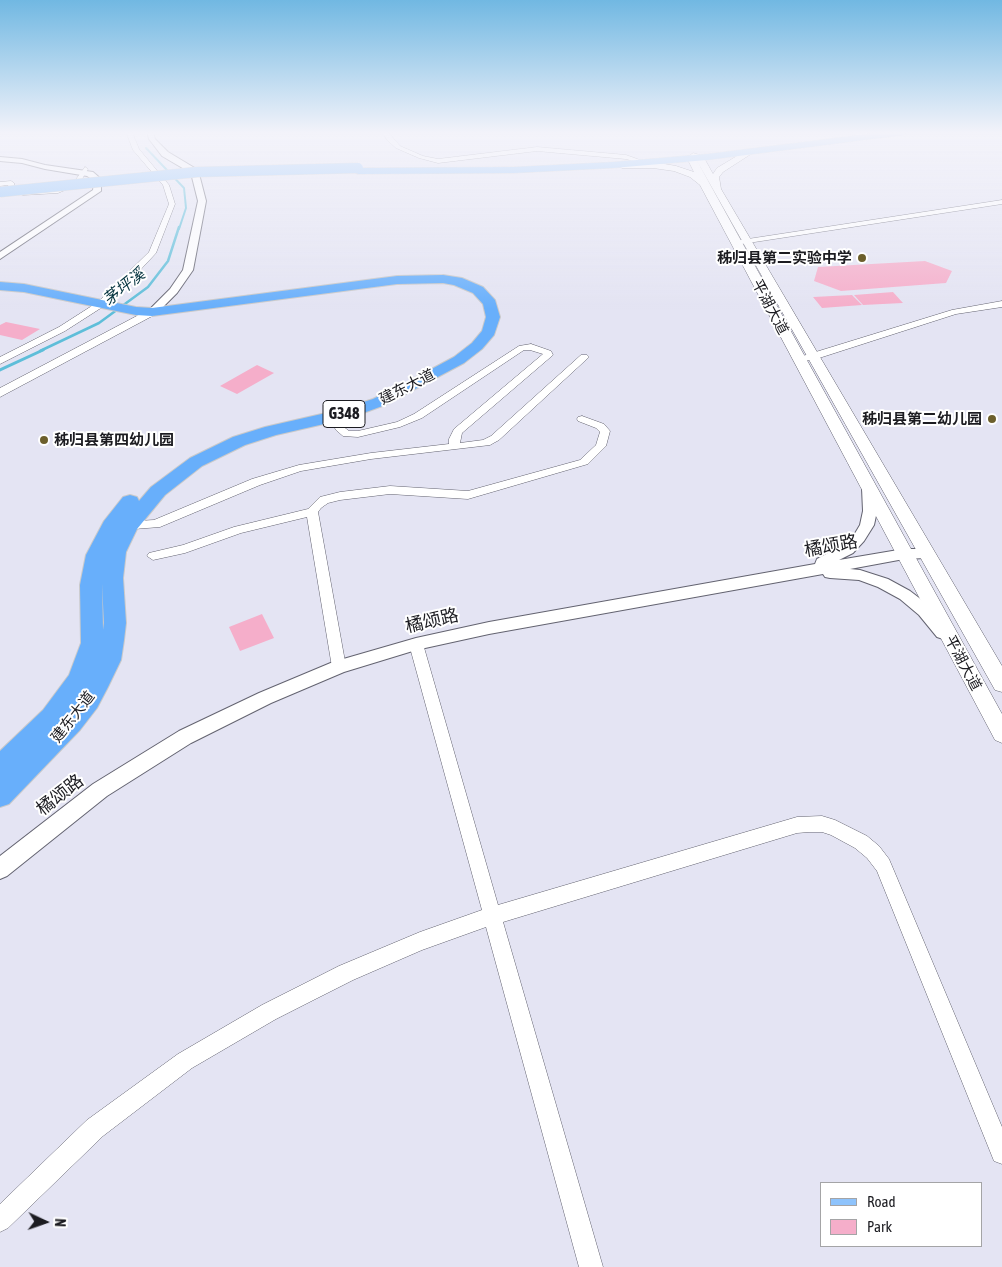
<!DOCTYPE html>
<html>
<head>
<meta charset="utf-8">
<style>
	body { margin:0 }
	#map { position:relative; width:1002px; height:1267px; overflow:hidden; background:#e4e4f3; font-family:"Asap Condensed",sans-serif }
	canvas { display:block }
	.legend { position:absolute; left:820px; top:1182px; width:162px; height:65px; box-sizing:border-box; background:#fff; border:1px solid #a4a4a6; margin:0; padding:6px 9px; list-style:none; font-size:15px; color:#1c1c21 }
	.legend li { display:flex; align-items:center; gap:10px; height:25px }
	.legend b { width:25px; border:1px solid #a4a4a6 }
	.north { position:absolute; left:20px; top:1197px; width:50px; height:50px; -webkit-text-stroke:4px #fff; paint-order:stroke; rotate:93deg; font-size:14px; font-weight:700; line-height:20px; text-align:center; color:#1c1c21 }
	.north::after { content:''; display:block; margin:auto; width:18px; height:22px; background:#1c1c21; clip-path:polygon(50% 0,100% 100%,50% 72%,0 100%) }
</style>
</head>
<body>
<div id="map">
<canvas width="1002" height="1267"></canvas>
<ul class="legend">
<li><b style="height:6px;background:#8ec3fc"></b>Road</li>
<li><b style="height:14px;background:#f5aeca"></b>Park</li>
</ul>
<div class="north">N</div>
</div>
<script>
const context = document.querySelector('canvas').getContext('2d');
context.lineJoin = 'round';
function fill(path, color) {
  context.fillStyle = color;
  context.fill(path, 'evenodd');
}
function toPath(rows) {
  const path = new Path2D();
  for (const r of rows) {
    path.moveTo(r[0], r[1]);
    for (let i = 2; i < r.length; i += 2) path.lineTo(r[i], r[i + 1]);
  }
  return path;
}
function trace(path, color, width, dash) {
  context.strokeStyle = color;
  context.lineWidth = width;
  context.lineCap = dash ? 'butt' : 'round';
  context.setLineDash(dash || []);
  context.stroke(path);
}
function label(font, color, halo, rows, align = 'center') {
  context.font = font + ' "Asap Condensed","Noto Sans SC",sans-serif';
  context.lineWidth = 4;
  context.setLineDash([]);
  context.textBaseline = 'middle';
  context.strokeStyle = halo;
  context.fillStyle = color;
  for (const [text, x, y, turn = 0] of rows) {
    context.save();
    context.translate(x, y);
    context.rotate((+turn || 0) * Math.PI / 180);
    context.textAlign = isNaN(turn) ? turn : align;
    if (halo) context.strokeText(text, 0, 0);
    context.fillText(text, 0, 0);
    context.restore();
  }
}
fill(toPath([
	[925,261,952,271,946,283,841,291,814,281,818,267],
	[893,292,903,303,863,305,854,295],
	[852,295,862,305,822,308,813,297],
	[6,322,40,329,22,340,0,335,0,325],
	[257,365,274,373,237,394,220,386],
	[262,614,274,638,240,651,229,627]
]), '#f5aeca');
trace(toPath([
	[146,148,184,188,186,208,179,229]
]), '#5ebed9', 2);
trace(toPath([
	[40,351,99,323,148,287,168,261,179,227]
]), '#5ebed9', 2.5);
trace(toPath([
	[0,370,43,350]
]), '#5ebed9', 3);
const minor = toPath([
	[126,132,132,132,139,149,169,185,175,204,156,253,117,295,104,306,65,331,0,364,0,357,59,327,98,302,149,252,169,204,163,185,133,150,126,132],
	[382,132,388,132,400,146,423,156,438,159,537,147,626,155,640,160,637,162,626,159,537,151,438,163,419,158,396,148,387,140,382,132],
	[85,167,88,169,79,184,58,193,23,195,10,191,8,185,0,186,0,182,11,181,14,183,15,189,23,191,57,189,74,182,85,167],
	[1002,200,1002,204,735,245,731,243,735,241,1002,200],
	[1002,301,1002,307,956,314,816,359,798,362,793,359,952,310,1002,301],
	[531,344,551,351,553,355,462,433,460,443,483,440,491,436,581,355,587,355,589,357,499,440,490,445,371,459,301,471,260,485,160,527,121,530,115,526,121,522,154,520,252,479,299,465,371,453,449,444,449,439,454,429,543,354,530,350,524,350,422,418,400,427,358,437,343,436,336,430,324,408,325,406,333,406,345,428,349,431,358,431,397,422,414,414,519,346,531,344],
	[582,416,604,424,610,431,606,446,588,464,468,499,390,494,340,500,328,503,321,508,318,512,346,667,344,671,339,673,334,671,332,667,307,517,241,533,185,553,153,560,147,556,149,553,183,545,234,527,308,509,320,497,340,492,390,486,468,491,580,460,596,445,600,432,596,428,578,421,577,419,578,417,582,416],
	[416,639,421,640,423,644,498,905,797,817,822,816,835,820,867,836,879,846,889,859,1002,1127,1002,1164,994,1161,877,871,867,858,855,848,831,835,822,832,809,832,797,833,503,922,603,1267,579,1267,486,927,422,950,353,980,276,1019,192,1068,103,1136,8,1228,0,1232,0,1204,87,1120,178,1054,262,1005,339,966,420,932,482,910,409,644,411,640,416,639]
]);
const tertiary = toPath([
	[147,132,153,132,155,139,168,152,198,170,206,201,193,270,177,293,156,314,152,315,147,312,170,289,183,270,198,201,191,173,162,156,149,139,147,132],
	[0,157,22,159,45,165,93,172,101,179,101,191,0,259,0,252,93,190,94,183,93,180,87,176,45,169,22,163,0,161,0,157],
	[869,484,874,485,876,488,877,511,874,525,864,541,853,553,839,560,904,549,931,549,933,553,931,557,926,558,904,559,850,569,860,570,888,579,910,591,931,607,949,629,951,633,949,637,943,639,937,637,919,615,900,599,878,587,859,580,830,578,825,577,823,574,489,634,416,650,344,672,271,703,191,743,107,796,7,876,0,879,0,856,93,784,179,731,259,693,333,662,416,638,489,622,815,564,817,559,843,545,854,535,860,525,863,511,862,488,864,485,869,484]
]);
const secondary = toPath([
	[747,150,754,152,723,172,719,177,721,189,1002,666,1002,692,995,690,696,159,1002,714,1002,743,995,740,700,185,690,177,674,171,653,168,622,168,618,165,622,162,653,162,676,166,694,172,687,158,693,153,703,156,713,174,717,168,747,150],
	[152,308,156,310,158,312,156,314,0,397,0,388,152,308]
]);
const primary = toPath([
	[884,132,907,132,903,135,707,160,613,168,514,173,357,174,352,171,357,168,514,167,613,162,707,154,884,132]
]);
const trunk = toPath([
	[443,275,462,278,483,287,495,300,500,317,494,335,482,349,464,363,385,405,350,418,276,435,245,445,202,466,165,495,137,529,126,552,123,578,126,623,124,640,121,660,108,687,97,708,80,730,9,804,0,807,0,751,43,710,69,675,81,643,80,585,86,555,104,521,123,497,130,495,137,497,139,501,151,487,190,458,233,437,265,427,339,410,373,399,402,385,454,357,472,343,482,331,486,317,483,304,473,293,454,285,443,283,397,284,152,316,136,315,24,292,0,290,0,282,24,284,136,307,152,308,397,276,443,275],
	[102,584,104,623,103,630,102,585,102,584]
]);
trace(minor, '#636370', 1);
trace(tertiary, '#636370', 2);
trace(secondary, '#636370', 1);
trace(primary, '#c9c9ca', 1);
trace(trunk, '#c9c9ca', 2);
fill(minor, '#fff');
fill(tertiary, '#fff');
fill(secondary, '#fff');
fill(primary, '#8ec3fc');
fill(trunk, '#68affb');
const primaryBridge = toPath([
	[0,192,197,172,358,168]
]);
trace(primaryBridge, '#c9c9ca', 11, []);
trace(primaryBridge, '#8ec3fc', 10);
const sky = context.createLinearGradient(0, 0, 0, 309);
sky.addColorStop(0, '#71b8e2');
sky.addColorStop(0.43, '#f3f3fa');
sky.addColorStop(1, '#f3f3fa00');
context.fillStyle = sky;
context.fillRect(0, 0, 1002, 309);
for (const [x, y, r, color] of [
	[862,258,5,"#6c5f2c"],
	[992,419,5,"#6c5f2c"],
	[44,440,5,"#6c5f2c"]
]) {
  const dot = new Path2D();
  dot.arc(x, y, r, 0, 2 * Math.PI);
  context.fillStyle = color;
  context.fill(dot);
  trace(dot, '#fff', 2);
}
label('bold 15px', '#1c1c21', '#fff', [
	["秭归县第二实验中学",852,258],
	["秭归县第二幼儿园",982,419],
	["秭归县第四幼儿园",54,440,"left"]
], 'right');
label('15px', '#1c1c21', '#fff', [
	["平湖大道",770,307,62],
	["建东大道",407,387,-27],
	["平湖大道",963,663,62],
	["建东大道",73,717,-52]
]);
label('italic 16px', '#063540', '#fff', [
	["茅坪溪",124,287,-39]
]);
for (const [x, y, w] of [
	[344,414,42]
]) {
  const box = new Path2D();
  box.roundRect(x - w / 2, y - 13.5, w, 27, 4);
  context.fillStyle = '#fff';
  context.fill(box);
  trace(box, '#1c1c21', 1);
}
label('bold 16px', '#1c1c21', null, [
	["G348",344,414]
]);
label('18px', '#1c1c21', '#fff', [
	["橘颂路",831,546,-10],
	["橘颂路",432,621,-13],
	["橘颂路",60,795,-38]
]);
</script>
</body>
</html>
